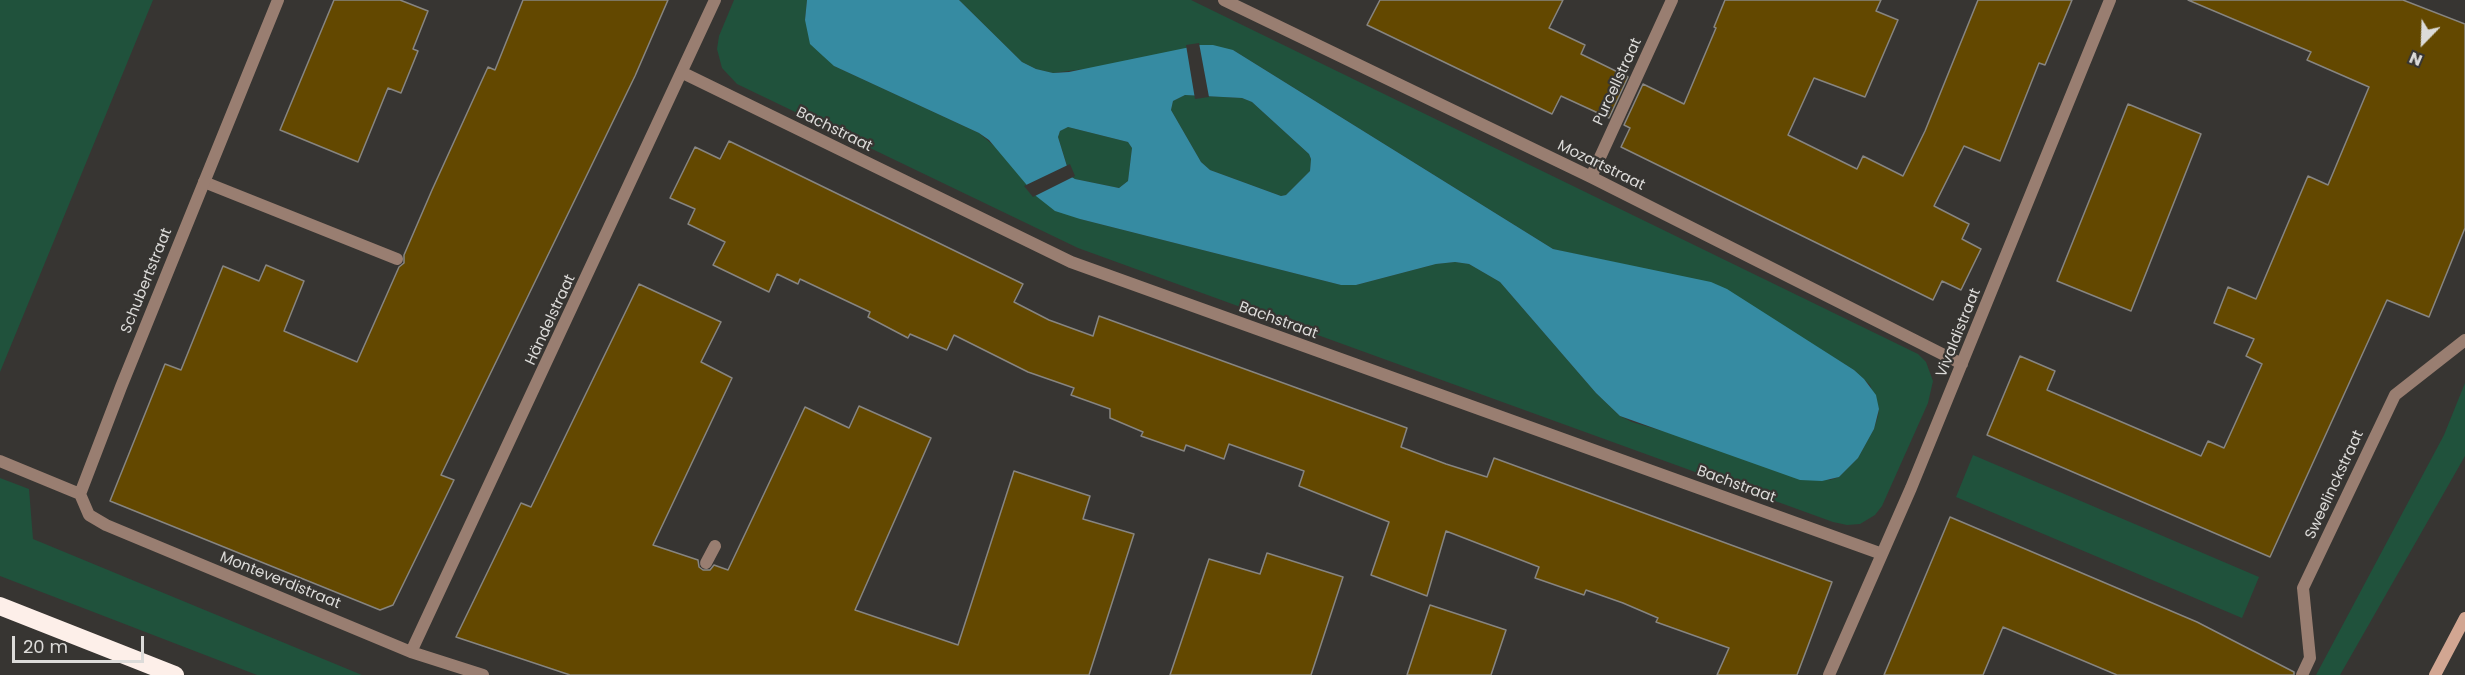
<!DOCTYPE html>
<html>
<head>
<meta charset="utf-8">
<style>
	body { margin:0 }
	#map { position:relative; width:2465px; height:675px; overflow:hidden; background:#373532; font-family:Poppins,sans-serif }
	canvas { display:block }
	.north { position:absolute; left:2393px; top:12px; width:60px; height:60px; -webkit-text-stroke:4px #373532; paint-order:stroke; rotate:203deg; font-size:16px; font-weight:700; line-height:24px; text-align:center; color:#dcdbd9 }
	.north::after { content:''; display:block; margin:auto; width:21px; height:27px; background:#dcdbd9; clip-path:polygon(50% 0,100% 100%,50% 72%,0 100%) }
	.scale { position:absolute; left:12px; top:636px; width:132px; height:27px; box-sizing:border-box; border:3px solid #dcdbd9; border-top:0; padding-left:8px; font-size:18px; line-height:21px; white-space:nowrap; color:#dcdbd9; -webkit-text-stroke:4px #373532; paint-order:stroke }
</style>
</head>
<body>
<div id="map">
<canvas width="2465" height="675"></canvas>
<div class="north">N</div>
<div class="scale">20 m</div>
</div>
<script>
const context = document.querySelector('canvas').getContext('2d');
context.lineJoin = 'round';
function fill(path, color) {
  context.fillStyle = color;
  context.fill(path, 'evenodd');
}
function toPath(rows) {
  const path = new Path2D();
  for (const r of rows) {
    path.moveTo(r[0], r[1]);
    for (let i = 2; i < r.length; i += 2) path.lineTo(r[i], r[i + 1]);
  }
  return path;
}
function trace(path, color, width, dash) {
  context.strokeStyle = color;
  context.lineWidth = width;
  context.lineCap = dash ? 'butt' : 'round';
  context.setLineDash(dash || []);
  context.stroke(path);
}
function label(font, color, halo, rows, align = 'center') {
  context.font = font + ' Poppins,sans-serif';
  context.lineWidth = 4.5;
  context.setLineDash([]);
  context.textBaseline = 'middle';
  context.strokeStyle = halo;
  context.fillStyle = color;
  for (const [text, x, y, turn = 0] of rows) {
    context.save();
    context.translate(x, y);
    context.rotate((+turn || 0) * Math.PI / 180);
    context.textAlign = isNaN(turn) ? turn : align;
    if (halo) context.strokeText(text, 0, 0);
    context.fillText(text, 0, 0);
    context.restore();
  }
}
fill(toPath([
	[0,0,153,0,0,372],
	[734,0,807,0,805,20,834,66,979,133,1080,219,1341,285,1356,285,1436,264,1455,262,1469,264,1500,282,1596,393,1620,416,1632,422,1830,480,1839,477,1858,458,1874,429,1878,416,1879,409,1870,385,1854,370,1717,285,1553,249,1233,50,1053,73,1036,69,1022,62,959,0,1191,0,1918,354,1926,362,1933,381,1928,403,1882,506,1875,515,1860,524,1847,525,1833,522,1078,248,737,84,722,68,717,49,719,36],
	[1185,95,1242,98,1252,102,1309,154,1311,159,1310,171,1286,195,1281,196,1210,170,1201,162,1171,110,1173,101],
	[1068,127,1128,142,1132,148,1128,181,1119,188,1075,179,1070,175,1058,137,1060,131],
	[2465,383,2465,456,2340,675,2316,675,2444,435],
	[1973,455,2259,577,2242,618,1956,497],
	[0,478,29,489,33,539,362,675,257,675,0,576]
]), '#20523c');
fill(toPath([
	[807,0,959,0,1022,62,1036,69,1053,73,1069,72,1200,45,1213,45,1233,50,1553,249,1711,282,1727,289,1854,370,1864,379,1876,395,1879,409,1874,429,1858,458,1839,477,1822,481,1800,480,1620,416,1596,393,1500,282,1469,264,1455,262,1436,264,1356,285,1341,285,1080,219,1055,211,1036,196,989,140,979,133,834,66,823,56,810,44,805,20],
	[1185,95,1242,98,1252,102,1309,154,1311,159,1310,171,1286,195,1281,196,1210,170,1201,162,1171,110,1173,101],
	[1068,127,1128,142,1132,148,1128,181,1119,188,1075,179,1070,176,1058,137,1060,131]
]), '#368ba2');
fill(toPath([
	[1199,43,1209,97,1195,99,1186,45],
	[1070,164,1075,176,1033,197,1024,186]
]), '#373532');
const building = toPath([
	[334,0,400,0,428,11,413,49,418,51,401,93,388,88,358,162,280,130,334,0],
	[523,0,668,0,635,76,441,475,454,480,393,605,380,610,110,501,165,364,181,370,223,266,259,281,266,265,304,281,284,331,357,362,399,267,404,263,404,255,432,190,488,67,495,70,523,0],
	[1380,0,1563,0,1549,28,1585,45,1581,54,1628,77,1609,118,1561,96,1552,114,1367,25,1380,0],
	[1725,0,1881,0,1876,11,1898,20,1865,97,1814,78,1788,135,1857,169,1863,156,1903,176,1925,131,1978,0,2072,0,2045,65,2039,63,2000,161,1964,146,1934,206,1969,224,1962,239,1981,249,1961,290,1942,281,1933,300,1621,147,1630,128,1624,125,1643,84,1684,104,1716,28,1714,27,1725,0],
	[2188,0,2403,0,2465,24,2465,228,2429,317,2387,300,2270,557,1987,435,2020,356,2055,371,2047,390,2201,456,2208,441,2224,448,2262,364,2246,356,2254,339,2214,323,2228,287,2256,299,2308,176,2328,185,2369,87,2307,60,2311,52,2188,0],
	[2128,104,2201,134,2131,311,2057,281,2128,104],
	[729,141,1023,284,1014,302,1049,320,1093,336,1099,316,1407,428,1401,447,1446,464,1487,477,1494,458,1832,582,1797,675,1717,675,1729,648,1656,622,1658,618,1623,603,1586,590,1584,595,1535,578,1539,567,1446,531,1427,596,1371,575,1389,522,1299,486,1304,471,1229,444,1224,459,1186,445,1184,451,1141,436,1143,432,1110,418,1110,409,1071,395,1074,388,1028,372,954,335,947,350,910,334,908,338,868,317,870,312,800,279,798,284,777,274,769,292,713,265,725,242,688,224,695,209,670,198,695,147,720,159,729,141],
	[639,284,721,322,701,362,732,378,653,545,698,560,699,567,703,570,710,570,714,565,728,570,805,407,849,428,859,406,931,438,855,610,958,645,1014,471,1090,496,1083,519,1134,534,1089,675,570,675,456,637,521,503,531,507,639,284],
	[1950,517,2197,622,2294,672,2294,675,2117,675,2003,627,1983,675,1884,675,1950,517],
	[1267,553,1343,577,1311,675,1170,675,1209,559,1260,574,1267,553],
	[1430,605,1506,630,1491,675,1407,675,1430,605]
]);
fill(building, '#634800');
trace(building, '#878581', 1.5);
trace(toPath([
	[204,182,397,259],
	[706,563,715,546]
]), '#997e71', 12);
trace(toPath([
	[1224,0,1591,177,1962,364],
	[683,73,1071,262,1882,554],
	[1591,177,1672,0],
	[0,461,80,494,121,387,278,0],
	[80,494,89,515,106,525,411,652,483,675],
	[411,652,715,0],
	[1829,675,1911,488,2110,0],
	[2302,675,2310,658,2303,588,2395,395,2465,340]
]), '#997e71', 12);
trace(toPath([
	[2435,675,2465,618]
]), '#d2a692', 12);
trace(toPath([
	[0,606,175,675]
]), '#fdefe9', 18);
label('15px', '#dcdbd9', '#373532', [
	["Purcellstraat",1618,82,-65],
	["Bachstraat",834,130,26],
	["Mozartstraat",1601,166,26],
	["Schubertstraat",147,281,-68],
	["Händelstraat",551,320,-65],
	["Bachstraat",1278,321,20],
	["Vivaldistraat",1959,333,-68],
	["Bachstraat",1736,485,20],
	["Sweelinckstraat",2335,485,-65],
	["Monteverdistraat",280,581,22]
]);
</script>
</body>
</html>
